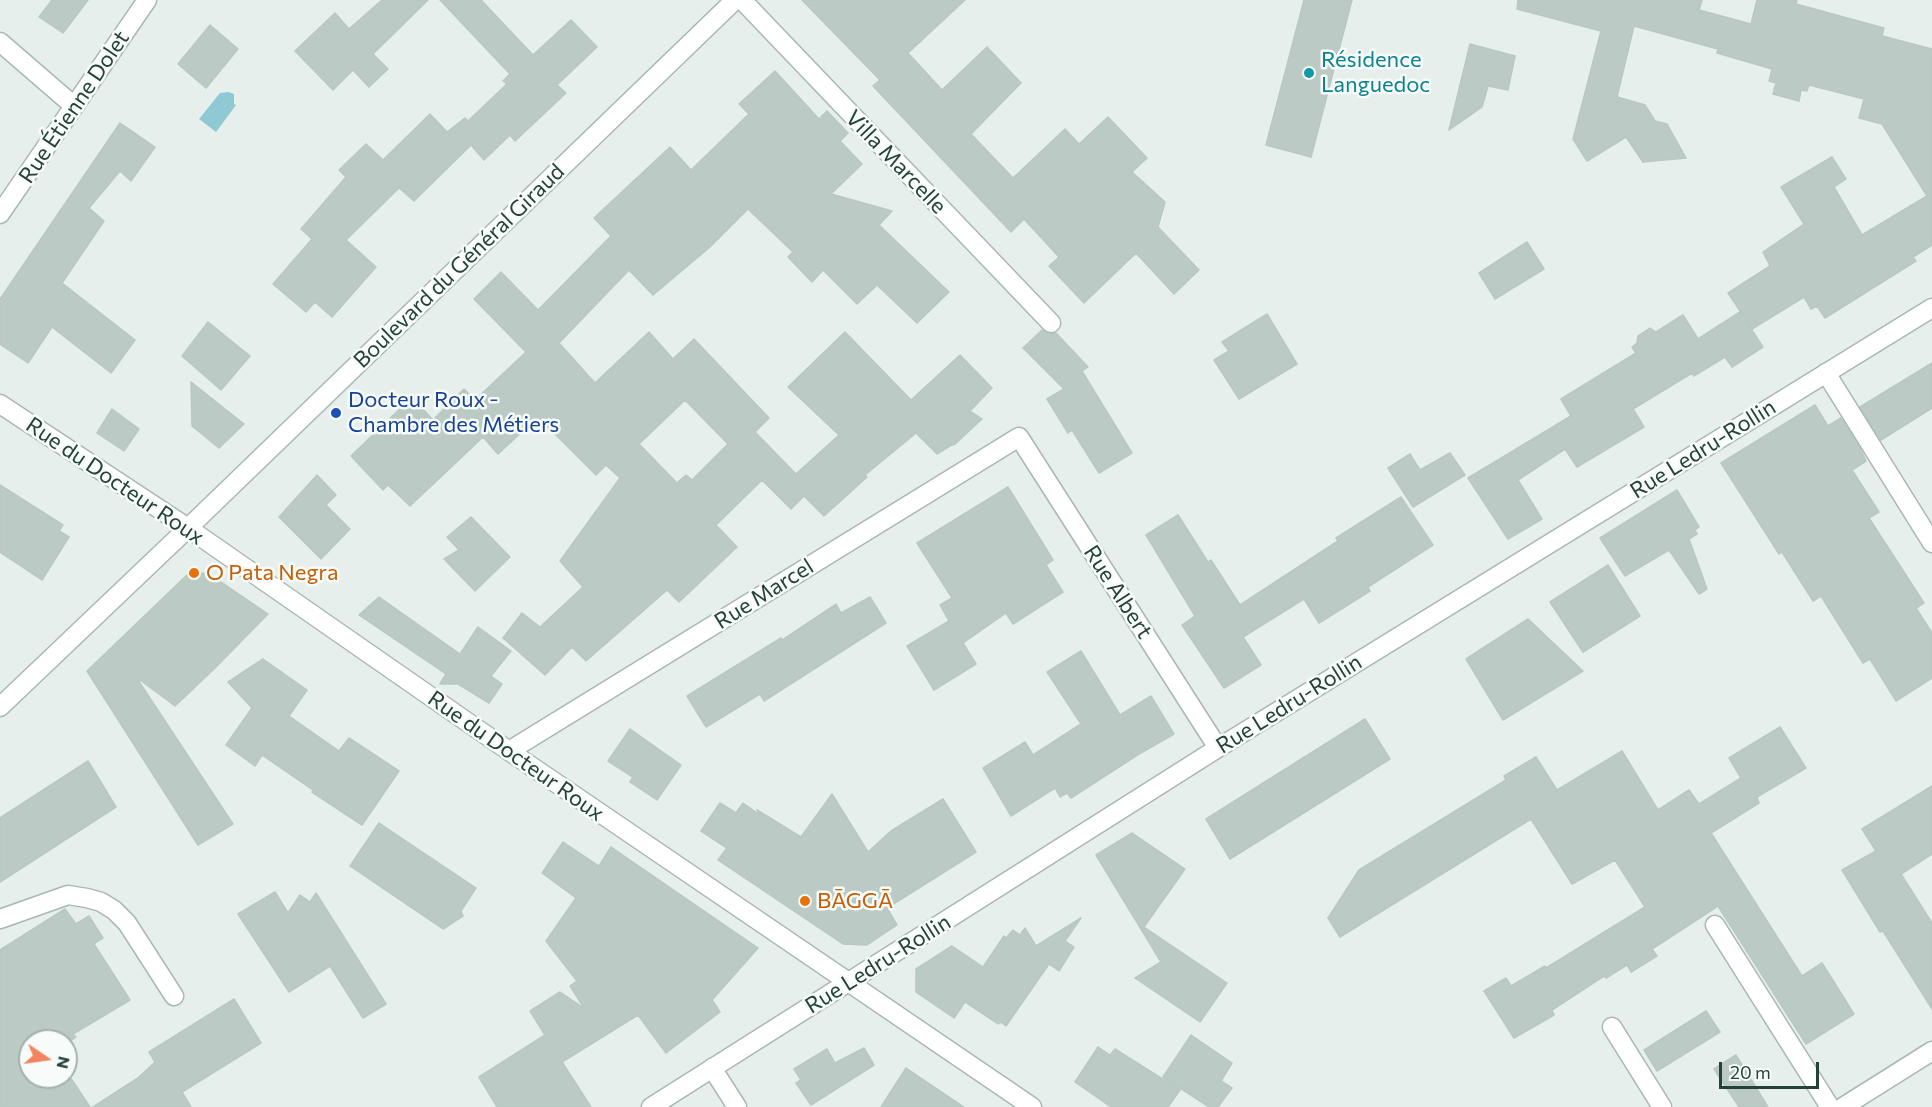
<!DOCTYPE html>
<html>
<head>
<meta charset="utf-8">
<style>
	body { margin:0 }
	#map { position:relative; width:1932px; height:1107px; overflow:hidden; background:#e6efeb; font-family:Commissioner,sans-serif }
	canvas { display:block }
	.north { position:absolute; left:18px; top:1029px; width:60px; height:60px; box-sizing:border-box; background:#f7fbf9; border:2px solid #a3b1ad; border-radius:50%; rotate:103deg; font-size:16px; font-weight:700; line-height:24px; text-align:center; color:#24423a }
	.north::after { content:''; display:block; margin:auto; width:21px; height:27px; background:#f4845f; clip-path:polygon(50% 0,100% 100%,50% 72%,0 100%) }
	.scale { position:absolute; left:1719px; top:1062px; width:100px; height:27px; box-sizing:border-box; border:3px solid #24423a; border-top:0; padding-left:8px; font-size:18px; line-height:21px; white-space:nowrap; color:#24423a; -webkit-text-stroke:4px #f7fbf9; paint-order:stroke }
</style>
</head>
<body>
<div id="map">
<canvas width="1932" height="1107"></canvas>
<div class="north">N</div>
<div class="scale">20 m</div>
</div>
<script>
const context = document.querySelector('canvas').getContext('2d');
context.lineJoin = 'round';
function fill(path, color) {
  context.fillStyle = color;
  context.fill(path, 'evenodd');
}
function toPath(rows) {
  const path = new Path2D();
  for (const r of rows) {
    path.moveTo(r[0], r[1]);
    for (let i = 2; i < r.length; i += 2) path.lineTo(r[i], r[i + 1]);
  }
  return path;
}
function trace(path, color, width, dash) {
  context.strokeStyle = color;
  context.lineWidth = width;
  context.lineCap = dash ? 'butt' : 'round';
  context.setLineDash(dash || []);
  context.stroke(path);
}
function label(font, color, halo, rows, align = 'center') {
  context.font = font + ' Commissioner,sans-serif';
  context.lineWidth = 5;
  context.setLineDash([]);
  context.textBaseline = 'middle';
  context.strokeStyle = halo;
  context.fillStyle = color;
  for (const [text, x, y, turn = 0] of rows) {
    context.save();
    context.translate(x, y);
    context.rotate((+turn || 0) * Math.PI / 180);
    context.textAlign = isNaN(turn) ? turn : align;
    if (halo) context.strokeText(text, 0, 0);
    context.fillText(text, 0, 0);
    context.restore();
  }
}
fill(toPath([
	[228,92,234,94,234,104,236,105,216,132,199,119,220,93]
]), '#8ec9d4');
const building = toPath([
	[52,0,88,0,63,33,39,17,52,0],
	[382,0,428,0,373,54,388,69,369,87,353,70,333,90,295,51,335,13,349,29,382,0],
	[440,0,481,0,533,55,571,20,597,47,557,85,566,93,515,141,510,135,484,160,471,145,414,201,399,188,346,240,376,267,332,317,315,302,306,312,273,284,312,239,301,229,346,177,339,170,366,144,383,160,430,114,447,132,465,118,468,121,507,84,503,81,510,74,440,0],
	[802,0,965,0,908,53,942,90,987,47,1021,83,971,134,1013,178,1065,129,1079,144,1108,117,1147,158,1132,172,1165,202,1158,227,1199,270,1174,294,1136,253,1084,303,1049,266,1059,257,1024,219,1011,232,873,86,880,80,802,0],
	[1304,0,1352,0,1311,157,1266,145,1304,0],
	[1518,0,1702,0,1699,10,1751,24,1757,0,1797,0,1796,4,1884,28,1882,36,1932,49,1932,245,1913,257,1916,261,1825,318,1817,306,1811,309,1804,297,1752,329,1728,293,1770,266,1763,252,1804,224,1781,187,1832,157,1846,179,1834,187,1862,235,1927,196,1882,124,1859,118,1864,99,1809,85,1807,91,1801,90,1799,101,1773,94,1776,83,1769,81,1772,69,1717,53,1718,49,1634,26,1617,97,1645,105,1655,121,1667,124,1686,158,1643,162,1626,137,1587,161,1573,139,1601,31,1517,9,1518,0],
	[210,25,238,49,206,88,178,64,210,25],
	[1470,44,1515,56,1508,90,1488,86,1482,107,1449,130,1470,44],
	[775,71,819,119,827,111,848,133,840,141,862,164,831,194,892,211,879,225,949,292,917,323,877,285,857,304,823,270,812,282,788,257,793,252,748,209,710,247,653,295,629,270,559,343,595,383,649,332,673,359,694,339,769,418,755,432,796,474,839,435,788,387,845,332,911,400,960,355,992,388,970,411,982,419,954,445,953,444,937,454,916,433,865,475,867,477,824,516,804,496,791,509,762,480,716,525,737,547,679,602,667,590,586,661,572,647,545,675,503,638,522,613,540,627,583,587,560,561,620,478,606,465,596,475,538,417,498,454,483,437,410,506,388,485,383,490,351,456,412,397,433,420,464,389,475,400,526,352,474,299,501,272,538,310,611,236,594,218,670,147,691,170,749,114,739,104,775,71],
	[685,400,728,444,692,480,686,475,677,483,639,444,685,400],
	[120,123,155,147,131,181,120,171,89,208,104,221,62,283,135,340,111,373,52,327,28,363,0,344,0,299,120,123],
	[1527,242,1544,269,1495,299,1479,273,1527,242],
	[1740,312,1763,347,1732,367,1725,357,1694,376,1692,373,1633,409,1644,427,1577,467,1565,449,1518,480,1542,519,1508,539,1468,478,1571,416,1561,399,1636,353,1632,347,1637,343,1638,336,1650,328,1656,332,1683,315,1698,339,1740,312],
	[1267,314,1297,364,1239,399,1214,360,1229,351,1222,342,1267,314],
	[208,322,250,356,221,390,182,356,208,322],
	[1042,330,1048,334,1056,333,1088,367,1082,371,1132,453,1099,473,1072,430,1068,433,1047,399,1064,389,1023,348,1042,330],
	[1932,363,1932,408,1881,440,1860,407,1932,363],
	[191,382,244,424,219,448,192,426,191,382],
	[1815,405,1828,426,1841,418,1862,452,1866,461,1852,470,1879,512,1869,518,1924,603,1916,608,1932,633,1932,678,1896,701,1870,659,1863,663,1821,596,1813,601,1782,552,1779,554,1721,463,1815,405],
	[112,409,139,429,124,451,97,433,112,409],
	[1450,453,1465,475,1413,507,1388,468,1410,454,1420,470,1450,453],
	[317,475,336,495,326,505,350,529,321,559,279,517,317,475],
	[0,485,63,525,59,531,69,537,42,580,0,552,0,485],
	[1008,487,1053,560,1046,565,1063,592,1013,624,1006,613,963,643,976,664,934,690,907,646,949,621,940,605,952,598,917,543,1008,487],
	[1677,490,1699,527,1695,530,1697,534,1689,539,1707,589,1699,594,1669,550,1625,576,1600,538,1677,490],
	[1401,497,1433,545,1368,587,1370,591,1319,623,1304,599,1243,637,1261,665,1224,688,1182,625,1195,616,1146,535,1178,515,1208,562,1211,560,1240,605,1338,541,1336,538,1401,497],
	[471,517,510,557,475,591,444,559,459,550,447,537,471,517],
	[1608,565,1640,616,1583,652,1550,602,1608,565],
	[208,573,268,614,215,668,175,706,136,677,233,824,198,845,87,671,188,574,208,573],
	[379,597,460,654,478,627,511,651,491,676,502,684,489,703,458,684,440,684,446,674,359,615,379,597],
	[870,597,886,623,764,701,760,694,706,727,687,696,781,638,782,640,836,604,841,613,870,597],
	[1528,619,1583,671,1503,720,1466,659,1528,619],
	[1081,651,1120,715,1151,696,1174,734,1139,754,1071,798,1067,793,1060,797,1055,788,1011,816,983,768,1025,742,1033,755,1081,724,1047,672,1081,651],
	[263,659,307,690,289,716,339,751,349,738,399,771,362,825,312,792,313,790,262,755,255,766,226,745,252,708,228,682,263,659],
	[1365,719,1390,759,1230,859,1206,819,1365,719],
	[1780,727,1806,768,1757,797,1759,803,1711,833,1802,976,1822,963,1854,1014,1806,1044,1718,906,1652,949,1657,956,1631,972,1627,965,1606,978,1604,976,1552,1010,1554,1015,1514,1038,1484,991,1506,978,1511,986,1545,966,1546,968,1645,907,1615,860,1572,884,1531,819,1340,937,1328,918,1359,870,1506,780,1504,776,1536,757,1557,790,1622,751,1658,810,1689,790,1699,804,1741,778,1729,758,1780,727],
	[630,729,681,765,657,800,630,782,633,777,608,761,630,729],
	[88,761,116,807,0,882,0,818,88,761],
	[1932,786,1932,854,1901,874,1932,923,1932,1009,1883,931,1880,932,1842,870,1876,851,1862,829,1932,786],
	[832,794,868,852,891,831,943,799,976,852,887,908,897,925,867,945,843,944,718,860,727,848,701,831,720,803,736,813,743,803,760,815,757,810,801,837,832,794],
	[379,823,476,888,461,911,463,916,443,929,350,866,379,823],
	[1132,833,1185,869,1144,927,1227,983,1200,1022,1135,978,1161,962,1096,855,1132,833],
	[563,842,599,866,611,847,758,948,712,1000,720,1012,666,1053,638,1015,562,1062,591,1107,497,1107,479,1077,545,1035,530,1011,560,992,584,1008,570,986,577,981,546,941,576,898,542,873,563,842],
	[275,892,288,913,300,895,310,902,316,893,386,1004,363,1018,330,966,289,992,238,914,275,892],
	[65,909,76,924,89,916,103,938,94,944,130,1000,73,1034,76,1037,66,1044,66,1041,30,1041,30,1077,66,1077,66,1071,90,1107,0,1107,0,950,65,909],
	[1081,918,1065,941,1074,947,1059,971,1049,964,1006,1026,1001,1022,998,1024,965,1002,954,1018,916,992,916,969,952,946,983,967,1004,936,1006,938,1013,930,1020,935,1025,928,1036,946,1081,918],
	[234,999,261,1043,182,1092,191,1107,93,1107,138,1078,155,1062,149,1052,234,999],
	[1706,1011,1720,1032,1657,1071,1644,1050,1706,1011],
	[1191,1035,1232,1063,1221,1081,1232,1088,1218,1107,1209,1107,1163,1077,1191,1035],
	[1098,1047,1110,1055,1115,1049,1180,1090,1168,1107,1111,1107,1075,1082,1098,1047],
	[864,1048,874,1065,811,1105,796,1083,801,1080,794,1069,827,1049,835,1063,864,1048],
	[1736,1055,1768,1107,1739,1107,1714,1069,1736,1055],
	[906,1068,964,1107,881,1107,906,1068]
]);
fill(building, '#bbcac4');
trace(building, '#b8c9c2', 1.5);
const service = toPath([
	[742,0,1051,323],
	[1826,373,1932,543],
	[0,919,68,895,87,898,101,902,114,910,127,923,174,996],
	[1715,925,1830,1107],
	[1612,1027,1662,1107],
	[712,1068,737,1107]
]);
const minor = toPath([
	[0,42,74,106],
	[0,214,147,0],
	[0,404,188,528,509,751,1032,1107],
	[0,707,188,528,735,0],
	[509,751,1019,437,1218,748],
	[651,1107,1218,748,1932,308],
	[1843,1107,1932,1051]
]);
trace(service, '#a8b8b2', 21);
trace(minor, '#a8b8b2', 21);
trace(service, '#fff', 18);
trace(minor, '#fff', 18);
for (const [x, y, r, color] of [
	[1309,73,6,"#0f9aa8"],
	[336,413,6,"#1a4fb4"],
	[194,573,6,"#e8710a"],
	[805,901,6,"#e8710a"]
]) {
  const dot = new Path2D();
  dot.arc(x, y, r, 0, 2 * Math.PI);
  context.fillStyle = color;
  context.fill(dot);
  trace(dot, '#f7fbf9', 2);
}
label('22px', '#0d838f', '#f7fbf9', [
	["Résidence",1321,60],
	["Languedoc",1321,85]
], 'left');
label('22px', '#24423a', '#f7fbf9', [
	["Rue Étienne Dolet",74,107,-56],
	["Villa Marcelle",896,162,46],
	["Boulevard du Général Giraud",459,266,-44],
	["Rue Ledru-Rollin",1703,449,-32],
	["Rue du Docteur Roux",115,481,34],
	["Rue Albert",1118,592,57],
	["Rue Marcel",764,594,-32],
	["Rue Ledru-Rollin",1289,704,-32],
	["Rue du Docteur Roux",516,756,35],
	["Rue Ledru-Rollin",878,964,-32]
]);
label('22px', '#164399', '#f7fbf9', [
	["Docteur Roux -",348,400],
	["Chambre des Métiers",348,425]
], 'left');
label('22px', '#c56008', '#f7fbf9', [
	["O Pata Negra",206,573],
	["BĀGGĀ",817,901]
], 'left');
</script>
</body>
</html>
